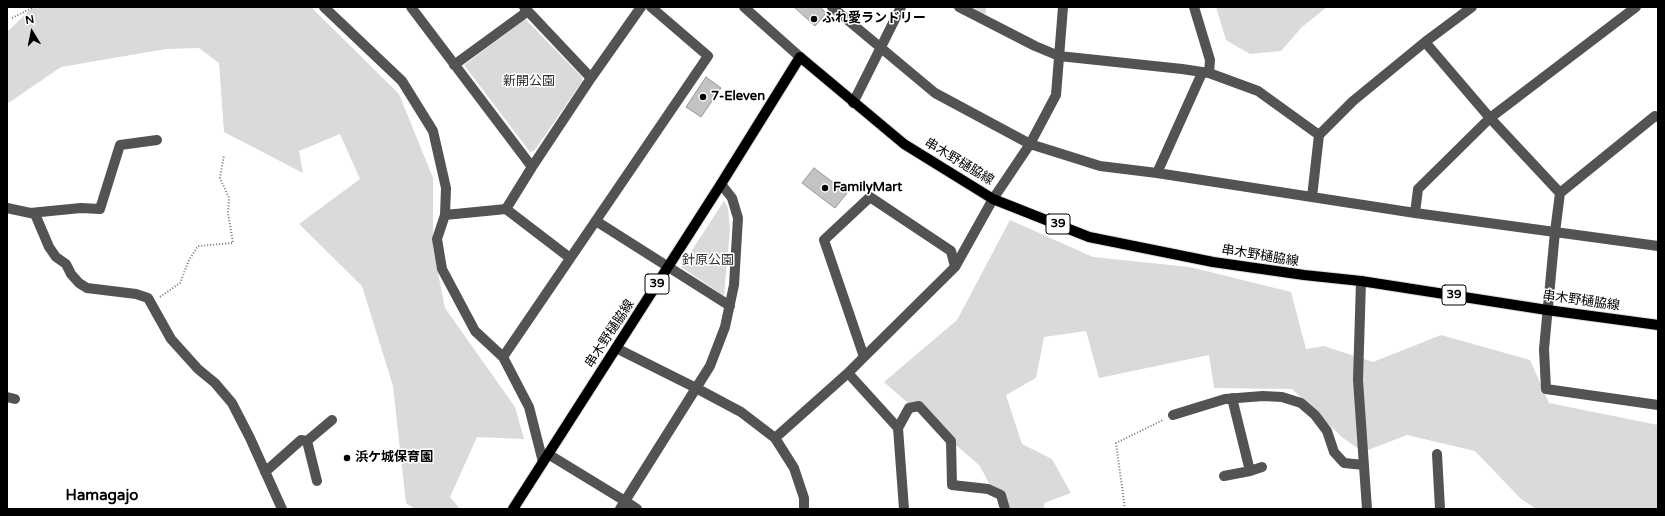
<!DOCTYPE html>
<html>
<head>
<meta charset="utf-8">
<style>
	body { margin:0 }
	#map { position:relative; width:1665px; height:516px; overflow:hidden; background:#fff; font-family:"Varela Round",sans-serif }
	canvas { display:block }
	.frame { position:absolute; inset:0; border:8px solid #000; pointer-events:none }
	.north { position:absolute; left:12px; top:12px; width:40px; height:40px; -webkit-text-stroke:3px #fff; paint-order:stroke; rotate:350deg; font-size:11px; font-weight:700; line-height:16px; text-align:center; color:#000 }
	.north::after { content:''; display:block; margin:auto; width:14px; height:18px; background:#000; clip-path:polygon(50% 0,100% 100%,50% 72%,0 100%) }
</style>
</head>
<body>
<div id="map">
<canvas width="1665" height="516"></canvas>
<div class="frame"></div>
<div class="north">N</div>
</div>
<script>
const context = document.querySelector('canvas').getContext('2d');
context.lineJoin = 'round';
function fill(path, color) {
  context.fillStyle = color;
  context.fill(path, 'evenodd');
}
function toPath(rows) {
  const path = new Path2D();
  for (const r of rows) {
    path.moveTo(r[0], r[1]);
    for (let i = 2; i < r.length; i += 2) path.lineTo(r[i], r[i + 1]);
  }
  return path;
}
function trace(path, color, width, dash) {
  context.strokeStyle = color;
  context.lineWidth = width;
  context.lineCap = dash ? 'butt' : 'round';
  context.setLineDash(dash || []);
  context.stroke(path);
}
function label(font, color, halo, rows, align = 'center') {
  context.font = font + ' "Varela Round","Noto Sans JP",sans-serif';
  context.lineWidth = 3;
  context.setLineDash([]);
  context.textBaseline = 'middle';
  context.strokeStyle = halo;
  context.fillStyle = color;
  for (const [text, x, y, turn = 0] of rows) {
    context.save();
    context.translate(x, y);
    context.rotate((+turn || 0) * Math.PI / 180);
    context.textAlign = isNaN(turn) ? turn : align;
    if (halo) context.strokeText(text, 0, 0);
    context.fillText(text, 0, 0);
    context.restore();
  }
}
fill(toPath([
	[33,7,311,7,399,94,433,178,433,248,445,308,515,407,524,439,477,437,450,497,460,509,415,509,406,503,393,386,362,286,299,224,360,179,340,134,299,151,303,173,224,132,219,63,199,48,166,49,61,67,7,104,7,32],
	[966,7,986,7,986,13,981,15],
	[1216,7,1327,7,1302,27,1281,51,1250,54,1226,40],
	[525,19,582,77,582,82,534,151,530,152,464,65],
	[724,201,728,208,730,229,724,296,681,267],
	[1010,220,1093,257,1190,267,1291,292,1306,349,1324,346,1373,362,1441,335,1530,360,1549,403,1658,425,1658,509,1536,509,1521,499,1475,451,1407,435,1363,452,1343,438,1292,389,1214,388,1209,355,1099,378,1086,331,1044,337,1036,378,1006,395,1022,444,1052,459,1071,493,1044,503,1044,509,1002,509,980,466,884,382,957,320]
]), '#dadada');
const building = toPath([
	[794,7,820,7,826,13,815,26,794,7],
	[706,77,721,88,701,117,686,107,706,77],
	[814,168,847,193,835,208,802,183,814,168]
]);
fill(building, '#c3c3c3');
trace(building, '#979797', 1);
const major = toPath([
	[513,509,721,184,800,57,904,144,993,199,1089,237,1213,262,1304,275,1361,281,1547,310,1658,325]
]);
trace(major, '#dbdbdb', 12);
trace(toPath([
	[12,18,34,7],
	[160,297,180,283,189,260,198,246,233,243,228,213,229,198,220,178,224,155],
	[1125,509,1116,443,1163,420]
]), '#757575', 2, [1, 2]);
trace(toPath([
	[324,7,402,81,433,131,446,188,445,215,437,239,442,269,475,331,503,357,529,407,543,462],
	[411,7,532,167],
	[524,7,591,78],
	[744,7,800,57],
	[832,7,935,93,1030,144,1100,166,1157,173,1202,73],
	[959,7,1035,46,1059,56,1182,69,1209,73,1258,91,1319,135,1353,101,1425,42,1472,7],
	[1194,7,1210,60,1209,73],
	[1425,42,1490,118,1560,193,1555,232,1544,349,1546,389,1658,405],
	[454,65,528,11],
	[853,103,901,7],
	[1157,173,1415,213,1418,189,1490,118,1636,7],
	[1560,193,1655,116,1658,117],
	[1312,197,1319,135],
	[7,208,35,214,49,247,56,257,66,264,71,274,79,283,87,288,136,294,148,298,171,339,198,369,215,383,232,403,250,438,282,509],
	[506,209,532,167,591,78,641,7],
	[30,213,81,208,100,209,120,145,157,140],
	[1415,213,1658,246],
	[445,215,506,209,570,258],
	[596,221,730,306],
	[955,267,993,199,1030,144,1056,95,1063,7],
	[1361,281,1358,380,1367,509],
	[616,348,696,388,741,412,775,438,794,468,804,498,804,509],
	[503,357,708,56,651,7],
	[848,373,898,428,904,509],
	[7,397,15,399],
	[1173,415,1225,399,1263,396,1282,397,1301,403,1315,415,1327,431,1334,452,1344,463,1364,465],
	[898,428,909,408,919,406,951,441,952,485,988,489,1001,495,1005,509],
	[775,438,848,373,864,357,955,267,951,251,870,197,824,240,864,357],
	[307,441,332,420],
	[548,454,625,501,710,366,725,327,734,285,738,218,732,198,721,184],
	[1437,454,1440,509],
	[1250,471,1262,467],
	[265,472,301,440,307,441,317,481],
	[1224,476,1250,471,1232,398],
	[620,509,625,501,637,509]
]), '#535353', 10);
trace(major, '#000', 10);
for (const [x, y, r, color] of [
	[814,19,4,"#000"],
	[703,97,4,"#000"],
	[825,188,4,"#000"],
	[347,458,4,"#000"]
]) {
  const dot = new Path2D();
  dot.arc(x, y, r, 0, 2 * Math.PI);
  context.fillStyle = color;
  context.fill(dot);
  trace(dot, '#fff', 1.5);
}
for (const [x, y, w] of [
	[1058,224,24],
	[657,284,24],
	[1454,295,24]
]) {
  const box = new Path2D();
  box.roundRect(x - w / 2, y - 10, w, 20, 3);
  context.fillStyle = '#fff';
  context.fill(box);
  trace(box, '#000', 1);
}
label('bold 12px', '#000', null, [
	["39",1058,224],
	["39",657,284],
	["39",1454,295]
]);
label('bold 13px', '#000', '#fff', [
	["ふれ愛ランドリー",822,19],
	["7-Eleven",711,97],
	["FamilyMart",833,188],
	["浜ケ城保育園",355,458]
], 'left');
label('13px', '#313131', '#fff', [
	["新開公園",529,82],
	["針原公園",708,261]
]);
label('13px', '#000', '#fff', [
	["串木野樋脇線",959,162,31],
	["串木野樋脇線",1260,256,9],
	["串木野樋脇線",1581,301,8],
	["串木野樋脇線",610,334,-57]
]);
label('bold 15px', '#000', '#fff', [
	["Hamagajo",102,496]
]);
</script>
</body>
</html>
